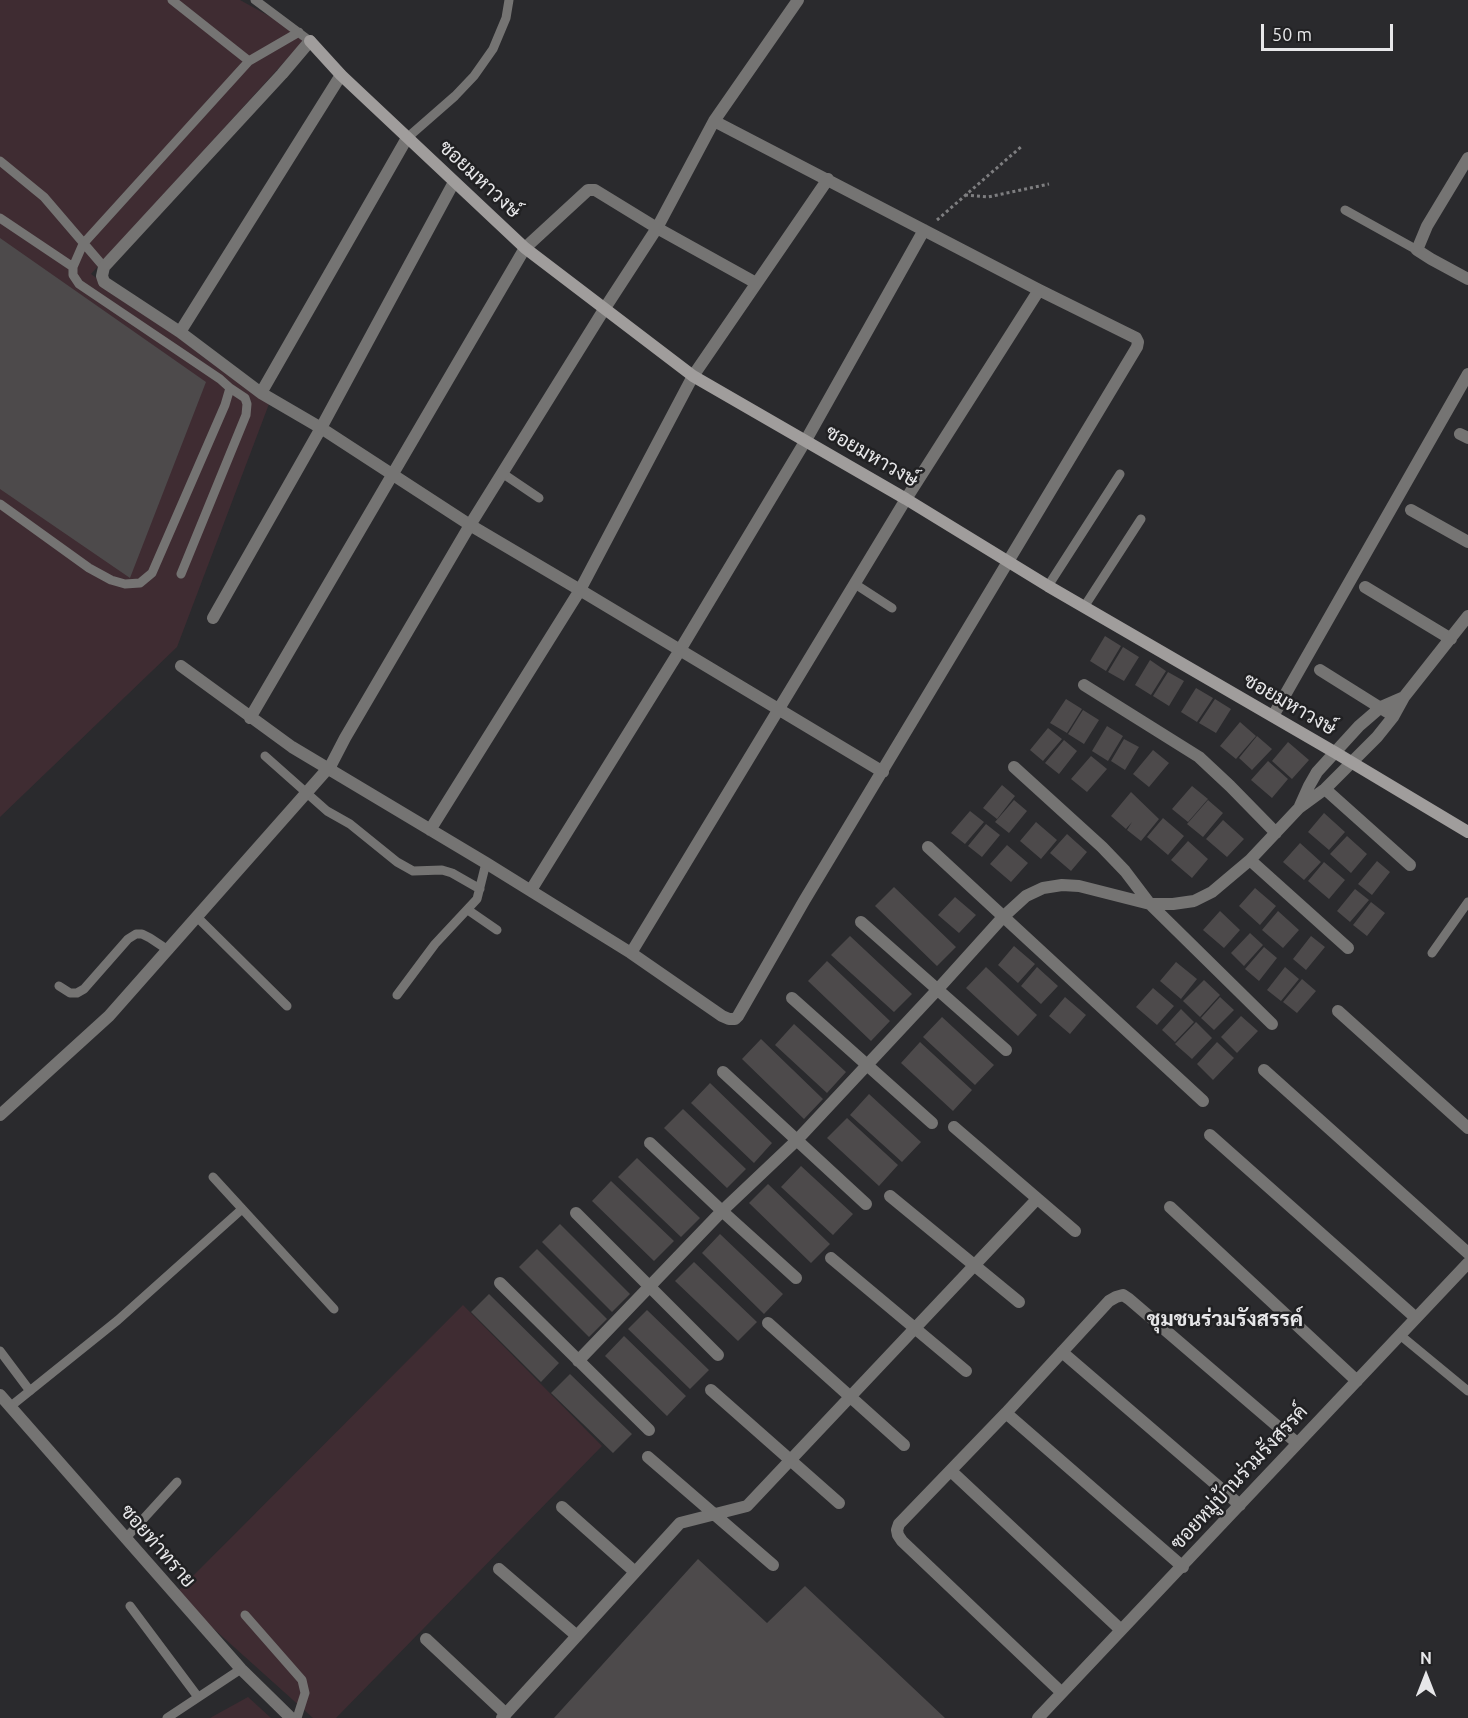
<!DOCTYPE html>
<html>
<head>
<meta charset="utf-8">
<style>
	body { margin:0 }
	#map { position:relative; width:1468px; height:1718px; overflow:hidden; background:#2a2a2d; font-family:Ubuntu,sans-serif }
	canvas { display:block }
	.north { position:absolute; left:1396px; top:1646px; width:60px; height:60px; -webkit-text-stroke:4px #212123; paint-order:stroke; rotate:0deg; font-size:16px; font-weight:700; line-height:24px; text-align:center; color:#e7e7e9 }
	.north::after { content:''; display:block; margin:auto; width:21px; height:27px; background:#e7e7e9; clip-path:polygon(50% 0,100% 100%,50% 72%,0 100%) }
	.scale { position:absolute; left:1261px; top:24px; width:132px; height:27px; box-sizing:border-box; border:3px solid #e7e7e9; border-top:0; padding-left:8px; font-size:18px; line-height:21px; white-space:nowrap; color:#e7e7e9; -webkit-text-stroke:4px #212123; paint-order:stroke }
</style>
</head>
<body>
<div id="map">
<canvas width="1468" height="1718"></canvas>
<div class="north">N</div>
<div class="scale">50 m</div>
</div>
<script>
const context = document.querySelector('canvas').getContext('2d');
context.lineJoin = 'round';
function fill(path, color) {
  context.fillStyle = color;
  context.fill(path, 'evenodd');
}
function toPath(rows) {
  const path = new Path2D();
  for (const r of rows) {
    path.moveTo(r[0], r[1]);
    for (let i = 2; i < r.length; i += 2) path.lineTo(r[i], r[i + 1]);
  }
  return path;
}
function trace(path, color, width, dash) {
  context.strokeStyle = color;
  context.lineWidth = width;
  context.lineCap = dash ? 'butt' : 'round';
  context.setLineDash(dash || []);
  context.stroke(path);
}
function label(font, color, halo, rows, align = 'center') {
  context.font = font + ' Ubuntu,Sarabun,sans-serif';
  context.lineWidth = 5;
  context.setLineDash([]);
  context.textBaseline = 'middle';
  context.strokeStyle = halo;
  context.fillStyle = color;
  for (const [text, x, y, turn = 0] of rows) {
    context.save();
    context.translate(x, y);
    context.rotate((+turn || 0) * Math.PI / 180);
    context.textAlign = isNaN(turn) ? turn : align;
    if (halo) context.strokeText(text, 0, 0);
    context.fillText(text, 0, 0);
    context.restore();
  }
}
fill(toPath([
	[0,0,240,0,307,37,91,274,269,404,177,647,0,817],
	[463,1305,602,1446,336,1718,313,1718,175,1594],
	[248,1697,271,1718,210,1718]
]), '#3f2c32');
fill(toPath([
	[0,238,206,382,130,578,0,489],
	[1105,636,1121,646,1106,671,1090,661],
	[1123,647,1139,657,1124,681,1108,672],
	[1150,660,1166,671,1151,695,1135,685],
	[1168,672,1184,681,1169,706,1153,696],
	[1196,688,1213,698,1197,722,1181,712],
	[1066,699,1082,709,1067,733,1050,723],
	[1215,699,1231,709,1216,733,1199,723],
	[1083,710,1099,720,1084,744,1068,734],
	[1240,722,1256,736,1236,759,1220,746],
	[1107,726,1123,736,1108,761,1092,751],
	[1048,728,1062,739,1043,761,1030,750],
	[1257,736,1272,749,1252,770,1239,758],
	[1124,739,1139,747,1125,770,1111,761],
	[1064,740,1077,751,1059,774,1045,763],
	[1288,742,1309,760,1292,779,1272,761],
	[1153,750,1169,763,1149,787,1133,774],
	[1091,756,1107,769,1087,792,1071,779],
	[1268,761,1288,779,1272,798,1251,780],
	[1002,785,1015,796,997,819,983,808],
	[1192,786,1208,799,1188,822,1172,809],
	[1131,792,1159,819,1141,841,1127,830,1132,822,1126,829,1111,816],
	[1014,800,1027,811,1009,833,995,822],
	[1208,800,1223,813,1203,837,1187,824],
	[970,811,984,822,965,844,951,833],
	[1324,813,1345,832,1329,850,1308,832],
	[1163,818,1184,836,1168,855,1147,837],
	[1223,820,1244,839,1227,857,1206,839],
	[1036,822,1057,840,1041,859,1020,841],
	[986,824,1000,835,982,857,968,846],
	[1067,834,1087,852,1071,871,1050,853],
	[1347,836,1367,854,1351,873,1330,854],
	[1188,841,1208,859,1192,878,1171,860],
	[1300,843,1321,862,1304,880,1283,862],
	[1007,845,1028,863,1011,882,990,864],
	[1377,861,1390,872,1372,895,1358,884],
	[1324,862,1345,880,1329,899,1308,881],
	[894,887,956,947,937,966,875,906],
	[1255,888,1276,906,1260,925,1239,906],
	[1355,889,1369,900,1350,922,1337,911],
	[955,897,976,915,959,933,938,915],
	[1371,902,1385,913,1367,936,1353,925],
	[1220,911,1240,930,1224,948,1203,930],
	[1278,911,1299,930,1283,948,1262,930],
	[1250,933,1263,945,1244,966,1231,953],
	[850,936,912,994,894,1012,831,955],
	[1311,936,1325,947,1306,970,1293,959],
	[1014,946,1035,964,1018,983,998,965],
	[1264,947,1277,958,1259,981,1245,969],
	[827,961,890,1021,871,1041,808,981],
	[1176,962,1197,979,1181,999,1160,981],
	[986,967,1037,1015,1018,1036,966,988],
	[1037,967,1058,986,1041,1004,1021,986],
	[1285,967,1299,979,1281,1001,1267,990],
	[1302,979,1316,991,1297,1013,1283,1002],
	[1204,980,1220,995,1200,1017,1183,1001],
	[1153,988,1174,1006,1157,1025,1136,1007],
	[1065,997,1086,1015,1070,1034,1049,1016],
	[1220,997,1234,1010,1214,1030,1201,1018],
	[1181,1009,1194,1022,1175,1042,1162,1030],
	[1241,1016,1258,1031,1237,1053,1221,1037],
	[942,1017,994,1065,975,1085,923,1037],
	[1196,1022,1212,1038,1192,1059,1175,1044],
	[794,1024,846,1072,827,1093,775,1045],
	[761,1039,823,1099,804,1119,742,1059],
	[920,1042,972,1090,953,1111,901,1063],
	[1217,1042,1234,1058,1213,1080,1197,1064],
	[710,1083,772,1143,754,1163,691,1103],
	[869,1094,921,1142,902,1162,850,1115],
	[683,1109,746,1169,727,1188,664,1128],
	[847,1118,898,1165,879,1186,827,1138],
	[637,1158,700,1218,681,1237,618,1177],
	[801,1166,853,1214,833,1235,781,1187],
	[611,1181,674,1241,654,1261,592,1201],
	[768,1184,830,1244,811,1263,749,1203],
	[560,1224,630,1294,612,1312,542,1242],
	[720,1234,783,1294,764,1314,702,1253],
	[537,1249,607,1319,589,1337,519,1267],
	[694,1262,757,1322,738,1341,675,1281],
	[489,1294,559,1363,541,1382,471,1312],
	[647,1310,709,1370,690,1389,628,1329],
	[624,1336,686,1396,667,1416,605,1356],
	[570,1374,632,1434,613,1453,551,1393],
	[698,1559,767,1623,805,1586,945,1718,554,1718]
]), '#4d4a4b');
trace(toPath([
	[965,195,988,197,1049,184],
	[937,220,1022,146]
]), '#7e7e80', 3, [3, 3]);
trace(toPath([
	[172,0,249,61,299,32],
	[255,0,310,41],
	[407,138,455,96,474,76,493,49,506,18,509,0],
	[0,161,44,197,104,267],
	[1345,210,1417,250],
	[0,218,73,267],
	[502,473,539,498],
	[0,504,89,568,111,580,125,584,140,583,152,573,225,405,230,388,220,379,79,284,73,275,73,267,83,244,249,61],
	[181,574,246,415,247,404,245,398,230,388],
	[855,584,892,608],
	[1048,586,1120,474],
	[1084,607,1141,519],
	[265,756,327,811,350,824,397,862,413,871,442,870,452,873,480,889],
	[468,910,497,930],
	[197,917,287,1006],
	[1432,953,1468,902],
	[59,986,70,993,77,993,84,989,128,939,136,934,142,934,150,938,168,950],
	[397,995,435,944,477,899,486,863],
	[213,1177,334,1309],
	[1400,1335,1468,1391],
	[0,1351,30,1391],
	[11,1406,118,1320,241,1210],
	[125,1539,177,1482],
	[130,1606,198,1697],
	[245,1615,302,1680,305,1693,297,1718],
	[167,1718,241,1669]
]), '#757473', 9);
trace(toPath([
	[310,41,282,74,104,267,102,276,104,282,180,332,261,393,321,428,470,525,580,590,883,772],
	[1468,158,1427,226,1417,250,1431,259,1468,279],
	[180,332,341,75],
	[261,393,407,138],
	[1460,434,1468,438],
	[1411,510,1468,542],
	[1365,587,1451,639],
	[213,618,321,428,454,182],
	[181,666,292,747,486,863,631,953,722,1016,729,1019,735,1019,738,1016,804,901,1137,347,1138,342,1136,338,1039,290,714,121],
	[1320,670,1387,712],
	[1084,685,1199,757,1230,786,1276,833],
	[1273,716,1468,374],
	[250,718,525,248,588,190,595,190,657,228,756,283],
	[1014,767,1102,847,1125,871,1150,904,1272,1024],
	[1325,789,1410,865],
	[1300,806,1309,786,1317,772,1359,726,1381,707,1404,697],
	[430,830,580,590,693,376,828,179],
	[928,847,1203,1101],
	[1250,860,1348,948],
	[531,890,680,650,806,440,924,230],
	[861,922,1006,1050],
	[631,953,906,499,1039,290],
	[792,998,932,1123],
	[1338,1011,1468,1128],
	[1264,1070,1468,1253],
	[723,1072,866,1204],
	[0,1115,109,1016,331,765,345,738,470,525,605,308,657,228,714,121,798,0],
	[954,1127,1075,1231],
	[1210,1135,1416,1318],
	[650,1143,722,1211,796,1278],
	[890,1196,1019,1302],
	[1170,1207,1357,1381],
	[576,1213,718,1355],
	[831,1258,966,1371],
	[500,1283,649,1430],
	[768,1323,904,1445],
	[1062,1352,1240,1505],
	[578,1361,722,1211,797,1140,938,989,1003,917,1026,896,1043,888,1062,885,1079,886,1150,904,1173,904,1194,901,1212,892,1250,860,1299,808,1325,789,1377,737,1393,717,1404,697,1468,616],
	[711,1390,839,1503],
	[0,1395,241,1669,291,1718],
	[1006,1413,1183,1567],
	[648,1457,773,1565],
	[951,1471,1121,1630],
	[562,1507,635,1572],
	[499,1569,577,1636],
	[426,1639,506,1714],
	[1061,1692,902,1541,898,1535,897,1530,899,1524,1006,1413,1109,1301,1116,1297,1123,1295,1129,1299,1297,1443],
	[502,1718,680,1523,747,1506,1037,1199],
	[1038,1718,1468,1263]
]), '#757473', 12);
trace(toPath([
	[310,41,341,75,525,248,693,376,906,499,1048,586,1336,753,1468,832]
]), '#a09d9c', 12);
label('20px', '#e7e7e9', '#212123', [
	["ซอยมหาวงษ์",480,179,43],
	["ซอยมหาวงษ์",872,456,30],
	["ซอยมหาวงษ์",1290,704,30],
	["ซอยหมู่บ้านร่วมรังสรรค์",1239,1477,-47],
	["ซอยท่าทราย",158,1546,49]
]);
label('bold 21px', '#e7e7e9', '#212123', [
	["ชุมชนร่วมรังสรรค์",1225,1319]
]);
</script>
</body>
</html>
